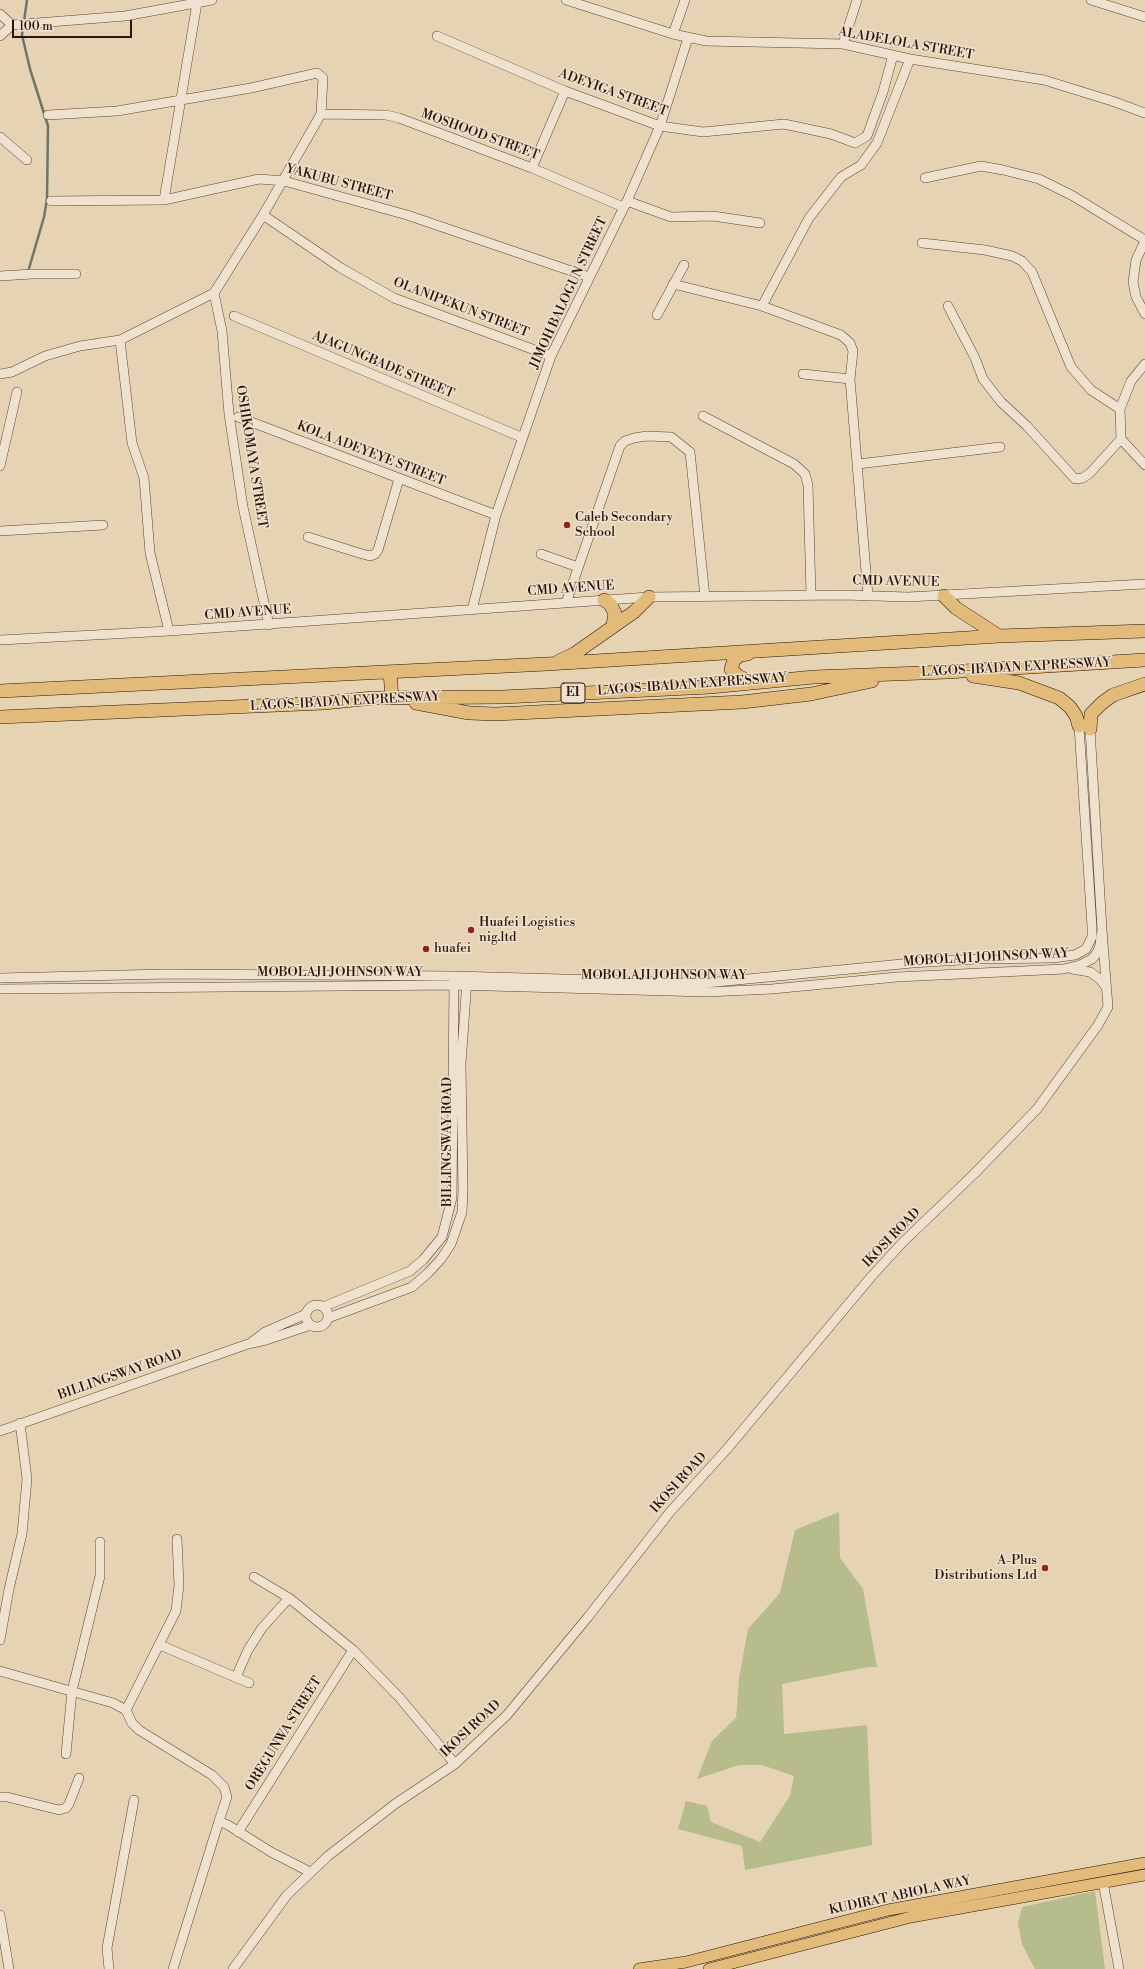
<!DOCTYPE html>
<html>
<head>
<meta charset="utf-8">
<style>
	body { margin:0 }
	#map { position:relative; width:1145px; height:1969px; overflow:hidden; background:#e5d3b3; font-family:"Libre Bodoni",serif }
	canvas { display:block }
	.scale { position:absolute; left:12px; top:20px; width:120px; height:18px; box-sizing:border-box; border:2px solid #2e1408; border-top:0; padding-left:5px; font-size:12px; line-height:14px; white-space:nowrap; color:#2e1408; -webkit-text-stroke:3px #eee2ce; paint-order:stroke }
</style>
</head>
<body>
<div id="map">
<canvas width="1145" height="1969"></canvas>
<div class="scale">100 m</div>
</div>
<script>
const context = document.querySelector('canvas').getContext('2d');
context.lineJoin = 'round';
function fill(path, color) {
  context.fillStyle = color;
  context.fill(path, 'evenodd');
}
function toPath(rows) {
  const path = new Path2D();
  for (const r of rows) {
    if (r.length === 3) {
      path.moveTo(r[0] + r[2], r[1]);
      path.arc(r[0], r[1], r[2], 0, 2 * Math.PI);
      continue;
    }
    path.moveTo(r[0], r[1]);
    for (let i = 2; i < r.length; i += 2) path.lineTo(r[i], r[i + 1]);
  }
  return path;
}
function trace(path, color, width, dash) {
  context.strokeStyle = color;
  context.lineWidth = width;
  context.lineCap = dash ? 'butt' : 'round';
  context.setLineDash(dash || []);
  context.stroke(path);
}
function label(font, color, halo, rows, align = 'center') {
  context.font = font + ' "Libre Bodoni",serif';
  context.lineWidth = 3;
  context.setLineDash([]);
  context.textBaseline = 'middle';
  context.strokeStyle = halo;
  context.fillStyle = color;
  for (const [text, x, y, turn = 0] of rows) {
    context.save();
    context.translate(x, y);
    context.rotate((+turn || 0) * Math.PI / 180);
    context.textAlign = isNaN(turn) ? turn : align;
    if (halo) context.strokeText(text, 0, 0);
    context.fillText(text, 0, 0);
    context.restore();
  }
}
fill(toPath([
	[839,1512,840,1558,863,1589,877,1667,868,1667,782,1684,784,1734,867,1725,872,1845,745,1870,742,1846,678,1829,686,1801,707,1806,711,1822,760,1842,790,1796,794,1776,762,1765,739,1765,697,1779,712,1741,736,1718,739,1679,748,1629,780,1593,795,1530],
	[1095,1891,1105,1969,1035,1969,1022,1944,1018,1923,1022,1907]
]), '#b6bc8b');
trace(toPath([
	[27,0,22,35,30,69,48,126,47,199,44,217,28,272]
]), '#6c766c', 2.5);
const minor = toPath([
	[566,0,673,34,706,41,843,44,910,59,1044,80,1112,101,1145,113],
	[1091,0,1145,17],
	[0,14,12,25],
	[673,34,685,0],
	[0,36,12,25,125,16,212,0],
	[437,36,565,91,660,126,703,132,784,124,831,134,855,143,867,136,883,92,893,55],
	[843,44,857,0],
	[321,114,386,115,399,118,532,168,623,207],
	[0,137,27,160],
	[532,168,565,91],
	[925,178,981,166,1003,170,1039,179,1073,196,1145,240],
	[164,200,197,3],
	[51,201,164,200,259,179,284,181,407,215,589,277],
	[627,201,671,217,713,216,760,223],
	[263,215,341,268,394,298,551,356],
	[1145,241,1136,260,1133,282,1136,297,1145,314],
	[922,243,985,250,1012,256,1022,261,1032,272,1071,367,1091,390,1120,409],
	[0,276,32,274,76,274],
	[673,284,762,306,841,335,850,343,853,351,850,379,868,596],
	[214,293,222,331,229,414,243,507,269,625],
	[762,306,809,218,841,177,861,165,877,143,910,59],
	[948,306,975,358,983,379,1001,402,1027,426,1075,479,1083,478,1090,473,1121,439],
	[657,315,684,265],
	[234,316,521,437],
	[120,340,132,443,144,478,150,553,169,631],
	[1145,364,1131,381,1120,409,1121,439,1145,465],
	[0,374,12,372,45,356,80,346,120,340,214,293,263,215,321,114,323,78,317,73,251,88,117,111,48,115],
	[803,374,850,379],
	[703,416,794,464,805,474,808,485,811,595],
	[238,417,496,515],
	[858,464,1000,447],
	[0,466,17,392],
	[0,531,103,525],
	[308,537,359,553,370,556,375,554,378,550,399,479],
	[541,554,578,567],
	[566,603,620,446,625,441,634,438,647,436,671,437,690,452,705,597],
	[472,610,496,515,551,356,627,201,660,126,688,38],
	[0,640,169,631,649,597,844,595,908,597,1145,584],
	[1072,969,1090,972,1101,980,1105,986],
	[0,978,166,974,454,976,706,983,912,963,976,959,1053,958,1075,955,1086,949,1092,937,1092,927,1079,726],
	[0,989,454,985,706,992,772,989,897,977,1064,969,1080,965,1092,959,1097,953,1100,945,1102,930,1090,729],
	[317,1316,11],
	[323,1307,410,1271,423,1260,442,1237,452,1198,454,981],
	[328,1318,412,1287,428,1273,441,1259,451,1244,462,1212,463,1191,461,1064,467,980],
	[253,1341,265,1332,306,1314],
	[0,1431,248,1344,266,1340,311,1325],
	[254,1577,289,1598,353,1650,399,1697,455,1764],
	[0,1640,9,1589,22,1534,27,1479,20,1423],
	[160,1645,249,1683],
	[0,1671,113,1703,126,1710,132,1723,139,1730,212,1775,224,1787,227,1797,219,1821,228,1825,271,1852,310,1872],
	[236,1677,248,1650,262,1628,289,1598],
	[126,1710,176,1611,179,1585,177,1539],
	[66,1754,72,1691,100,1576,100,1542],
	[0,1797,7,1797,59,1810,66,1808,69,1804,79,1778],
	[238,1832,353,1650],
	[1103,1882,1119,1969],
	[0,1915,9,1969],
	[109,1969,107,1948,134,1800],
	[173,1969,219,1821],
	[233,1969,287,1895,328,1856,395,1804,455,1764,507,1715,588,1617,670,1512,727,1449,871,1277,902,1243,974,1174,1037,1109,1098,1025,1108,1007,1102,930]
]);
const major = toPath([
	[639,1969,686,1962,888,1910,1145,1863],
	[709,1969,911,1917,1145,1875]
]);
const highway = toPath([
	[944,596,956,608,999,636],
	[604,600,610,604,615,613,613,625],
	[748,654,740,655,734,660,731,669,738,676,751,682],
	[559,661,574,654,634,612,649,597],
	[390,672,392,698],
	[973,676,1019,683,1059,698,1070,707,1076,716,1079,726],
	[0,691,547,664,999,636,1145,631],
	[416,703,469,713,496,714,742,702,811,694,872,681],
	[0,717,324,703,373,698,502,697,710,687,814,677,947,672,1145,660],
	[1090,729,1091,714,1102,703,1113,695,1145,684]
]);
trace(minor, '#5c4433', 10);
trace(major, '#2e1408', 12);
trace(highway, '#2e1408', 14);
trace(minor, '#eee2ce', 9);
trace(major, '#e2ba7a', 11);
trace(highway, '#e2ba7a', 13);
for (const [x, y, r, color] of [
	[567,525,4,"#8f2418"],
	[471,930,4,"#8f2418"],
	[426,949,4,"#8f2418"],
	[1045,1568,4,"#8f2418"]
]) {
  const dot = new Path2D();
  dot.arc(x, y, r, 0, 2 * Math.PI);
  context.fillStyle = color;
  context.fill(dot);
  trace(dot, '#eee2ce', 1.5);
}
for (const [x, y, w] of [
	[573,693,24]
]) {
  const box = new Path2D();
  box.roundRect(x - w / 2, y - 10, w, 20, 3);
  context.fillStyle = '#eee2ce';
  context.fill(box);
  trace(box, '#2e1408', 1);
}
label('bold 12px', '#2e1408', null, [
	["E1",573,693]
]);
label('13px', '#2e1408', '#eee2ce', [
	["ALADELOLA STREET",906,44,10],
	["ADEYIGA STREET",613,93,20],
	["MOSHOOD STREET",480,135,20],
	["YAKUBU STREET",339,183,15],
	["JIMOH BALOGUN STREET",569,293,-65],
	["OLANIPEKUN STREET",461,308,21],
	["AJAGUNGBADE STREET",383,365,23],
	["KOLA ADEYEYE STREET",371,454,21],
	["OSHIKOMAYA STREET",251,457,81],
	["CMD AVENUE",896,582,1],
	["CMD AVENUE",571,589,-4],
	["CMD AVENUE",248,613,-4],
	["LAGOS-IBADAN EXPRESSWAY",1016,668,-3],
	["LAGOS-IBADAN EXPRESSWAY",692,685,-4],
	["LAGOS-IBADAN EXPRESSWAY",345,702,-3],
	["MOBOLAJI JOHNSON WAY",986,958,-3],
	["MOBOLAJI JOHNSON WAY",340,973],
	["MOBOLAJI JOHNSON WAY",664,976],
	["BILLINGSWAY ROAD",448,1142,-90],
	["IKOSI ROAD",892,1238,-46],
	["BILLINGSWAY ROAD",120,1375,-19],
	["IKOSI ROAD",679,1483,-48],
	["IKOSI ROAD",471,1729,-43],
	["OREGUNWA STREET",284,1734,-58],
	["KUDIRAT ABIOLA WAY",900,1896,-12]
]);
label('13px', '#2e1408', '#eee2ce', [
	["Caleb Secondary",575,518],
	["School",575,533],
	["Huafei Logistics",479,923],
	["nig.ltd",479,938],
	["huafei",434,949],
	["A-Plus",1037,1561,"right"],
	["Distributions Ltd",1037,1576,"right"]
], 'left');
</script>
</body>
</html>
